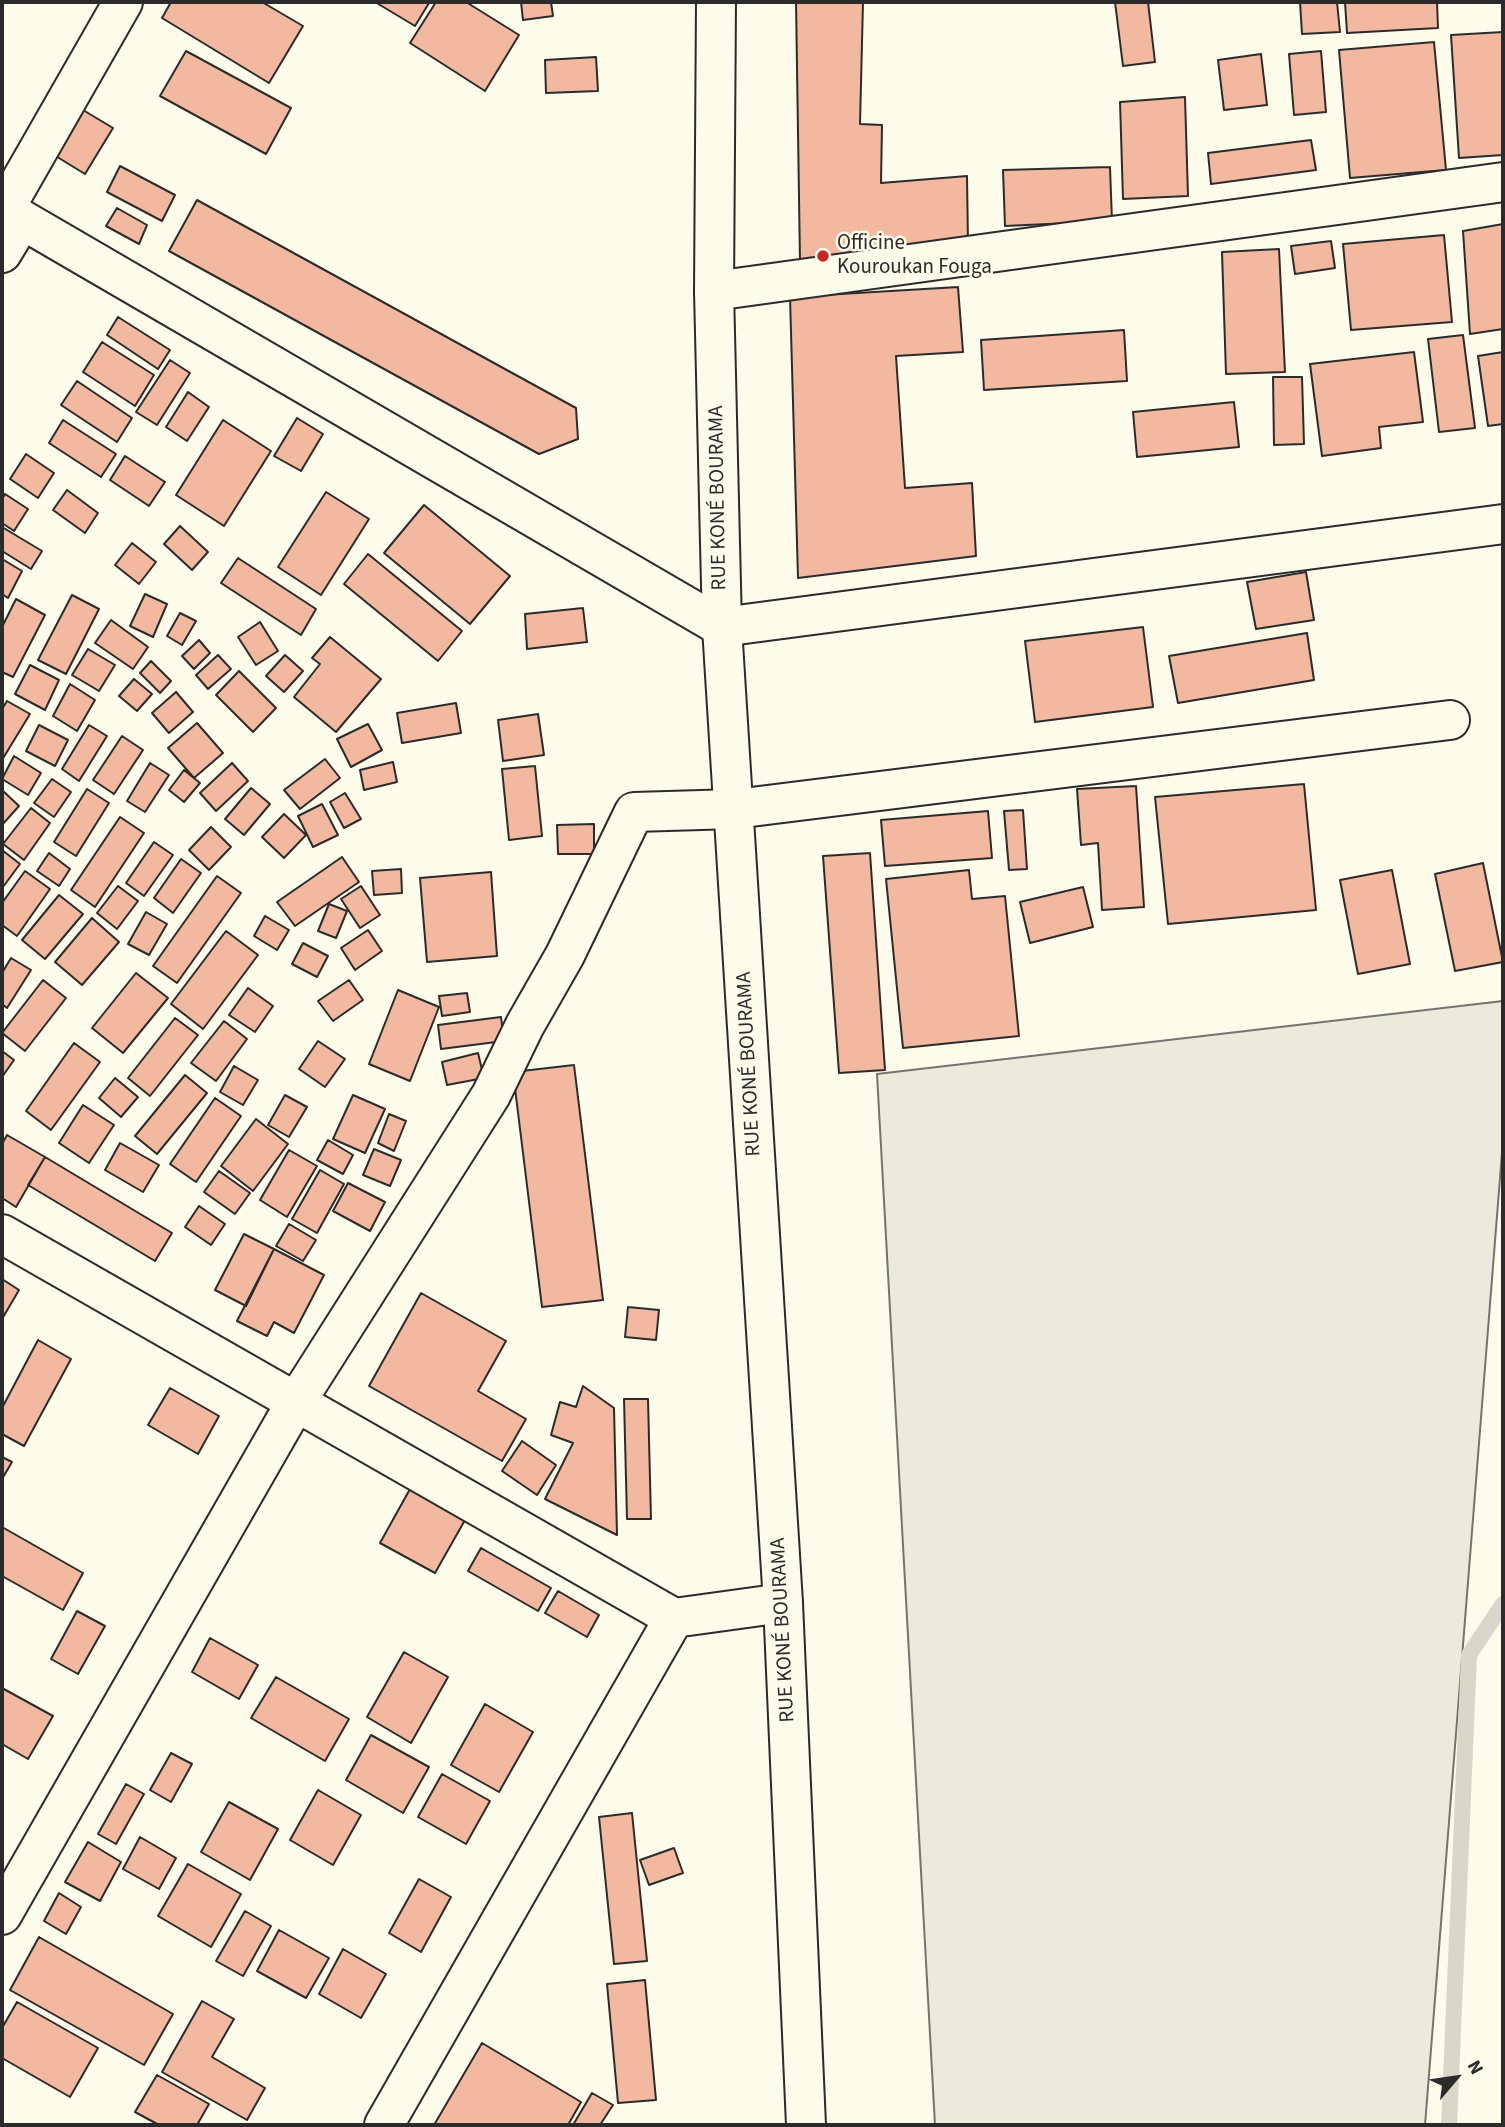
<!DOCTYPE html>
<html>
<head>
<meta charset="utf-8">
<style>
	body { margin:0 }
	#map { position:relative; width:1505px; height:2127px; overflow:hidden; background:#fdfbea; font-family:"Source Sans 3",sans-serif }
	canvas { display:block }
	.frame { position:absolute; inset:0; border:4px solid #2b2b2b; pointer-events:none }
	.north { position:absolute; left:1421px; top:2043px; width:70px; height:70px; -webkit-text-stroke:5px #fdfbea; paint-order:stroke; rotate:61deg; font-size:19px; font-weight:700; line-height:28px; text-align:center; color:#2b2b2b }
	.north::after { content:''; display:block; margin:auto; width:24px; height:32px; background:#2b2b2b; clip-path:polygon(50% 0,100% 100%,50% 72%,0 100%) }
</style>
</head>
<body>
<div id="map">
<canvas width="1505" height="2127"></canvas>
<div class="frame"></div>
<div class="north">N</div>
</div>
<script>
const context = document.querySelector('canvas').getContext('2d');
context.lineJoin = 'round';
function fill(path, color) {
  context.fillStyle = color;
  context.fill(path, 'evenodd');
}
function toPath(rows) {
  const path = new Path2D();
  for (const r of rows) {
    path.moveTo(r[0], r[1]);
    for (let i = 2; i < r.length; i += 2) path.lineTo(r[i], r[i + 1]);
  }
  return path;
}
function trace(path, color, width, dash) {
  context.strokeStyle = color;
  context.lineWidth = width;
  context.lineCap = dash ? 'butt' : 'round';
  context.setLineDash(dash || []);
  context.stroke(path);
}
function label(font, color, halo, rows, align = 'center') {
  context.font = font + ' "Source Sans 3",sans-serif';
  context.lineWidth = 5;
  context.setLineDash([]);
  context.textBaseline = 'middle';
  context.strokeStyle = halo;
  context.fillStyle = color;
  for (const [text, x, y, turn = 0] of rows) {
    context.save();
    context.translate(x, y);
    context.rotate((+turn || 0) * Math.PI / 180);
    context.textAlign = isNaN(turn) ? turn : align;
    if (halo) context.strokeText(text, 0, 0);
    context.fillText(text, 0, 0);
    context.restore();
  }
}
const green = toPath([
	[1503,1001,1503,1140,1425,2125,935,2125,877,1074,1503,1001]
]);
fill(green, '#ecebdb');
trace(green, '#74746e', 2);
trace(toPath([
	[1449,2125,1469,1655,1503,1604]
]), '#d8d7c9', 16);
const building = toPath([
	[171,2,262,2,303,26,269,83,162,18,171,2],
	[375,2,426,2,429,3,415,26,375,2],
	[436,2,466,2,519,35,485,91,410,43,436,2],
	[521,2,551,2,553,16,523,20,521,2],
	[796,2,863,2,860,124,882,125,881,183,967,176,968,244,800,262,796,2],
	[1115,2,1148,2,1155,62,1123,66,1115,2],
	[1300,2,1337,2,1340,32,1302,34,1300,2],
	[1345,2,1437,2,1438,28,1347,33,1345,2],
	[1503,32,1503,155,1459,158,1451,35,1503,32],
	[1434,42,1446,170,1350,178,1339,50,1434,42],
	[186,51,291,108,266,154,160,96,186,51],
	[1321,51,1326,112,1294,115,1289,54,1321,51],
	[1261,54,1267,105,1224,110,1218,60,1261,54],
	[596,57,598,91,546,93,545,60,596,57],
	[1185,97,1188,196,1123,199,1120,102,1185,97],
	[83,110,113,128,85,174,54,155,83,110],
	[1311,140,1316,170,1211,184,1208,153,1311,140],
	[120,166,175,195,162,221,107,192,120,166],
	[1110,167,1112,221,1005,226,1003,170,1110,167],
	[197,200,576,408,578,439,539,454,169,251,197,200],
	[117,208,147,225,139,244,106,226,117,208],
	[1503,224,1503,329,1470,334,1463,231,1503,224],
	[1444,235,1452,322,1351,330,1343,244,1444,235],
	[1331,241,1335,268,1295,274,1291,246,1331,241],
	[1279,249,1285,372,1226,374,1222,252,1279,249],
	[958,287,963,352,896,356,905,488,972,483,976,556,798,578,790,297,958,287],
	[118,317,170,350,158,369,107,335,118,317],
	[1124,330,1127,381,984,390,981,340,1124,330],
	[1463,335,1475,428,1439,432,1428,339,1463,335],
	[102,342,154,375,135,406,83,372,102,342],
	[1414,352,1423,422,1379,427,1381,448,1322,456,1310,364,1414,352],
	[1503,352,1503,424,1488,426,1478,356,1503,352],
	[170,360,190,373,157,425,136,412,170,360],
	[1273,377,1302,377,1304,444,1274,445,1273,377],
	[77,381,132,418,117,442,61,405,77,381],
	[188,392,209,407,187,441,166,427,188,392],
	[1234,402,1239,447,1137,457,1133,412,1234,402],
	[297,418,323,434,301,471,274,456,297,418],
	[63,420,116,454,101,477,49,443,63,420],
	[223,420,271,451,224,526,176,495,223,420],
	[26,454,54,473,38,498,10,479,26,454],
	[125,456,165,482,149,506,110,480,125,456],
	[67,490,98,513,85,533,53,510,67,490],
	[326,492,369,519,321,595,278,567,326,492],
	[5,494,28,509,14,531,2,523,2,499,5,494],
	[424,505,510,576,470,624,384,553,424,505],
	[180,526,208,552,192,570,164,544,180,526],
	[2,527,42,551,31,569,2,551,2,527],
	[132,543,156,562,139,584,115,565,132,543],
	[368,554,462,631,438,661,344,584,368,554],
	[238,558,316,609,301,635,221,583,238,558],
	[2,559,22,571,8,598,2,594,2,559],
	[1306,572,1314,620,1256,629,1247,582,1306,572],
	[145,594,167,604,153,637,130,626,145,594],
	[72,595,99,609,66,674,38,660,72,595],
	[16,599,45,615,13,677,2,672,2,627,16,599],
	[583,608,587,642,527,649,525,614,583,608],
	[180,613,196,621,182,645,167,636,180,613],
	[111,620,148,647,133,669,95,643,111,620],
	[260,622,278,651,256,665,238,637,260,622],
	[1143,627,1153,707,1035,722,1025,641,1143,627],
	[1307,633,1314,680,1178,703,1169,656,1307,633],
	[330,637,381,679,336,732,294,697,320,664,312,658,330,637],
	[199,640,210,653,194,669,182,656,199,640],
	[88,649,115,665,99,691,72,675,88,649],
	[218,655,231,669,208,689,196,675,218,655],
	[285,655,303,671,284,692,266,676,285,655],
	[151,661,171,681,160,693,140,673,151,661],
	[30,665,59,680,45,710,15,694,30,665],
	[239,671,276,708,253,732,216,695,239,671],
	[134,679,152,694,137,711,119,696,134,679],
	[70,684,95,700,77,731,53,716,70,684],
	[176,692,193,712,169,733,152,713,176,692],
	[7,701,30,714,2,760,2,709,7,701],
	[456,703,461,733,402,743,397,713,456,703],
	[538,714,544,755,503,761,498,720,538,714],
	[197,723,223,753,194,778,168,748,197,723],
	[368,724,382,750,351,767,337,739,368,724],
	[39,725,68,740,55,766,26,751,39,725],
	[89,725,107,736,79,781,62,769,89,725],
	[122,736,143,750,114,794,93,780,122,736],
	[14,756,41,773,28,795,2,779,14,756],
	[325,759,340,778,300,809,284,790,325,759],
	[393,762,397,782,364,790,360,770,393,762],
	[150,763,169,775,145,812,127,801,150,763],
	[232,763,248,781,216,811,200,793,232,763],
	[535,766,542,836,509,840,502,769,535,766],
	[184,770,200,783,184,802,169,790,184,770],
	[52,779,71,792,54,817,34,803,52,779],
	[1304,784,1316,910,1168,924,1155,797,1304,784],
	[1136,786,1144,907,1102,910,1098,843,1081,845,1077,789,1136,786],
	[251,788,270,804,244,835,225,819,251,788],
	[87,789,109,803,76,856,54,842,87,789],
	[2,790,19,806,2,825,2,790],
	[345,793,361,819,344,828,330,802,345,793],
	[322,804,338,835,313,847,298,816,322,804],
	[31,808,50,823,24,860,3,844,31,808],
	[1023,810,1027,869,1009,870,1004,811,1023,810],
	[988,811,992,858,885,866,881,820,988,811],
	[284,814,306,835,284,858,262,837,284,814],
	[120,817,144,833,95,907,71,890,120,817],
	[594,824,594,854,558,854,557,825,594,824],
	[211,827,231,847,209,870,189,850,211,827],
	[154,842,173,855,144,896,126,883,154,842],
	[2,850,20,864,3,887,2,886,2,850],
	[49,853,70,869,59,886,37,871,49,853],
	[870,853,885,1070,839,1073,823,856,870,853],
	[342,857,359,882,295,926,277,902,342,857],
	[181,859,201,873,173,913,154,898,181,859],
	[1483,863,1503,962,1455,971,1435,874,1483,863],
	[401,869,402,893,374,895,372,871,401,869],
	[969,870,972,899,1005,896,1019,1036,903,1048,886,879,969,870],
	[1392,870,1410,964,1358,974,1340,880,1392,870],
	[25,871,50,889,17,936,2,925,2,903,25,871],
	[491,872,497,956,427,962,420,878,491,872],
	[217,876,241,893,177,983,153,966,217,876],
	[118,886,138,901,117,929,97,913,118,886],
	[361,886,380,915,360,928,341,899,361,886],
	[1083,887,1093,927,1030,943,1020,902,1083,887],
	[59,895,83,914,45,959,22,940,59,895],
	[329,904,347,911,336,938,318,931,329,904],
	[146,912,167,924,149,955,128,944,146,912],
	[265,916,289,930,277,950,254,936,265,916],
	[92,918,119,942,82,985,55,962,92,918],
	[368,930,382,951,355,970,341,948,368,930],
	[226,931,258,955,203,1029,171,1004,226,931],
	[303,943,328,956,317,977,292,964,303,943],
	[11,958,31,970,7,1008,2,1004,2,973,11,958],
	[136,973,168,998,123,1053,92,1028,136,973],
	[43,980,66,998,25,1051,2,1033,43,980],
	[349,980,363,1000,333,1021,318,1001,349,980],
	[248,988,273,1006,255,1032,229,1015,248,988],
	[398,990,439,1007,410,1081,369,1064,398,990],
	[467,993,470,1012,442,1016,439,996,467,993],
	[501,1017,504,1041,441,1049,438,1025,501,1017],
	[175,1018,198,1035,150,1096,128,1078,175,1018],
	[224,1021,247,1039,216,1081,191,1063,224,1021],
	[318,1041,345,1059,325,1087,299,1069,318,1041],
	[74,1043,100,1062,51,1130,26,1111,74,1043],
	[2,1051,14,1060,2,1077,2,1051],
	[478,1053,484,1078,447,1085,442,1062,478,1053],
	[574,1065,603,1300,542,1307,513,1072,574,1065],
	[234,1066,258,1080,243,1105,220,1092,234,1066],
	[185,1075,207,1093,157,1154,135,1136,185,1075],
	[115,1078,138,1097,121,1117,99,1098,115,1078],
	[285,1095,307,1107,289,1137,268,1125,285,1095],
	[353,1095,385,1109,365,1153,333,1139,353,1095],
	[215,1098,241,1116,196,1182,170,1164,215,1098],
	[83,1105,114,1125,89,1163,59,1143,83,1105],
	[389,1114,406,1121,394,1151,378,1143,389,1114],
	[256,1119,288,1144,253,1191,221,1166,256,1119],
	[7,1135,45,1157,16,1207,2,1198,2,1144,7,1135],
	[328,1140,353,1155,343,1174,317,1160,328,1140],
	[120,1143,159,1165,143,1192,105,1170,120,1143],
	[374,1149,401,1160,390,1186,363,1175,374,1149],
	[289,1150,317,1166,287,1217,260,1200,289,1150],
	[45,1157,172,1233,155,1261,28,1185,45,1157],
	[320,1170,344,1184,317,1233,292,1219,320,1170],
	[219,1171,250,1193,235,1214,204,1192,219,1171],
	[348,1183,385,1202,370,1231,333,1211,348,1183],
	[199,1206,225,1224,211,1245,185,1227,199,1206],
	[289,1224,316,1240,303,1261,276,1246,289,1224],
	[244,1234,274,1249,246,1306,215,1290,244,1234],
	[274,1249,324,1275,294,1333,274,1322,267,1336,237,1321,274,1249],
	[2,1279,19,1290,2,1319,2,1279],
	[421,1293,506,1341,478,1391,526,1419,502,1461,369,1386,421,1293],
	[628,1307,659,1310,656,1340,625,1337,628,1307],
	[38,1340,71,1359,24,1446,2,1434,2,1408,38,1340],
	[583,1386,614,1408,617,1535,545,1499,573,1443,551,1435,560,1402,576,1407,583,1386],
	[170,1388,219,1416,198,1454,148,1425,170,1388],
	[624,1399,648,1399,651,1519,627,1519,624,1399],
	[522,1441,556,1465,537,1495,502,1471,522,1441],
	[2,1457,12,1462,2,1479,2,1457],
	[410,1489,465,1520,435,1573,380,1543,410,1489],
	[2,1527,83,1573,63,1610,2,1576,2,1527],
	[481,1548,551,1588,538,1611,468,1571,481,1548],
	[558,1591,599,1615,587,1637,545,1613,558,1591],
	[77,1611,105,1626,78,1674,51,1659,77,1611],
	[210,1638,258,1665,239,1699,192,1672,210,1638],
	[404,1652,448,1677,411,1743,367,1717,404,1652],
	[276,1677,349,1719,325,1761,251,1718,276,1677],
	[2,1688,53,1716,28,1759,2,1744,2,1688],
	[485,1704,533,1732,499,1792,451,1765,485,1704],
	[371,1735,429,1767,403,1813,346,1780,371,1735],
	[171,1753,192,1764,171,1802,150,1790,171,1753],
	[442,1774,490,1801,466,1844,418,1817,442,1774],
	[126,1784,144,1794,116,1844,98,1834,126,1784],
	[318,1790,361,1815,333,1865,290,1840,318,1790],
	[229,1802,278,1829,250,1880,201,1852,229,1802],
	[632,1813,647,1961,614,1964,599,1817,632,1813],
	[140,1837,176,1858,159,1889,123,1869,140,1837],
	[88,1842,121,1862,100,1901,65,1882,88,1842],
	[674,1848,683,1873,649,1885,640,1860,674,1848],
	[188,1864,241,1894,211,1947,158,1916,188,1864],
	[419,1879,451,1897,421,1952,389,1933,419,1879],
	[59,1893,81,1907,66,1934,44,1921,59,1893],
	[245,1911,271,1926,243,1976,216,1961,245,1911],
	[279,1930,329,1958,306,1998,257,1971,279,1930],
	[39,1937,173,2014,144,2065,10,1990,39,1937],
	[343,1949,386,1974,361,2018,319,1994,343,1949],
	[645,1980,656,2100,618,2103,607,1984,645,1980],
	[202,2001,234,2019,212,2057,265,2088,247,2120,162,2072,202,2001],
	[17,2002,98,2048,70,2097,2,2058,2,2028,17,2002],
	[482,2043,581,2102,568,2125,434,2125,482,2043],
	[157,2075,209,2104,197,2125,159,2125,135,2112,157,2075],
	[592,2093,613,2105,600,2125,573,2125,592,2093]
]);
fill(building, '#f2b8a0');
trace(building, '#2b2b2b', 2);
const minor = toPath([
	[2,208,722,627,1503,524],
	[4,210,123,2],
	[2,253,22,220],
	[714,291,1503,182],
	[2,1234,674,1618,783,1603],
	[2,1915,296,1402,491,1095,525,1025,565,955,634,812,735,809,1450,720],
	[384,2125,674,1618]
]);
const trunk = toPath([
	[716,2,714,291,722,627,783,1603,806,2125]
]);
trace(minor, '#2b2b2b', 42);
trace(trunk, '#2b2b2b', 42);
trace(minor, '#fdfbea', 38);
trace(trunk, '#fdfbea', 38);
for (const [x, y, r, color] of [
	[823,256,7,"#c62828"]
]) {
  const dot = new Path2D();
  dot.arc(x, y, r, 0, 2 * Math.PI);
  context.fillStyle = color;
  context.fill(dot);
  trace(dot, '#fdfbea', 2.5);
}
label('21px', '#2b2b2b', '#fdfbea', [
	["Officine",837,244],
	["Kouroukan Fouga",837,268]
], 'left');
label('21px', '#2b2b2b', '#fdfbea', [
	["RUE KONÉ BOURAMA",719,498,-91],
	["RUE KONÉ BOURAMA",750,1064,-93],
	["RUE KONÉ BOURAMA",784,1630,-93]
]);
</script>
</body>
</html>
